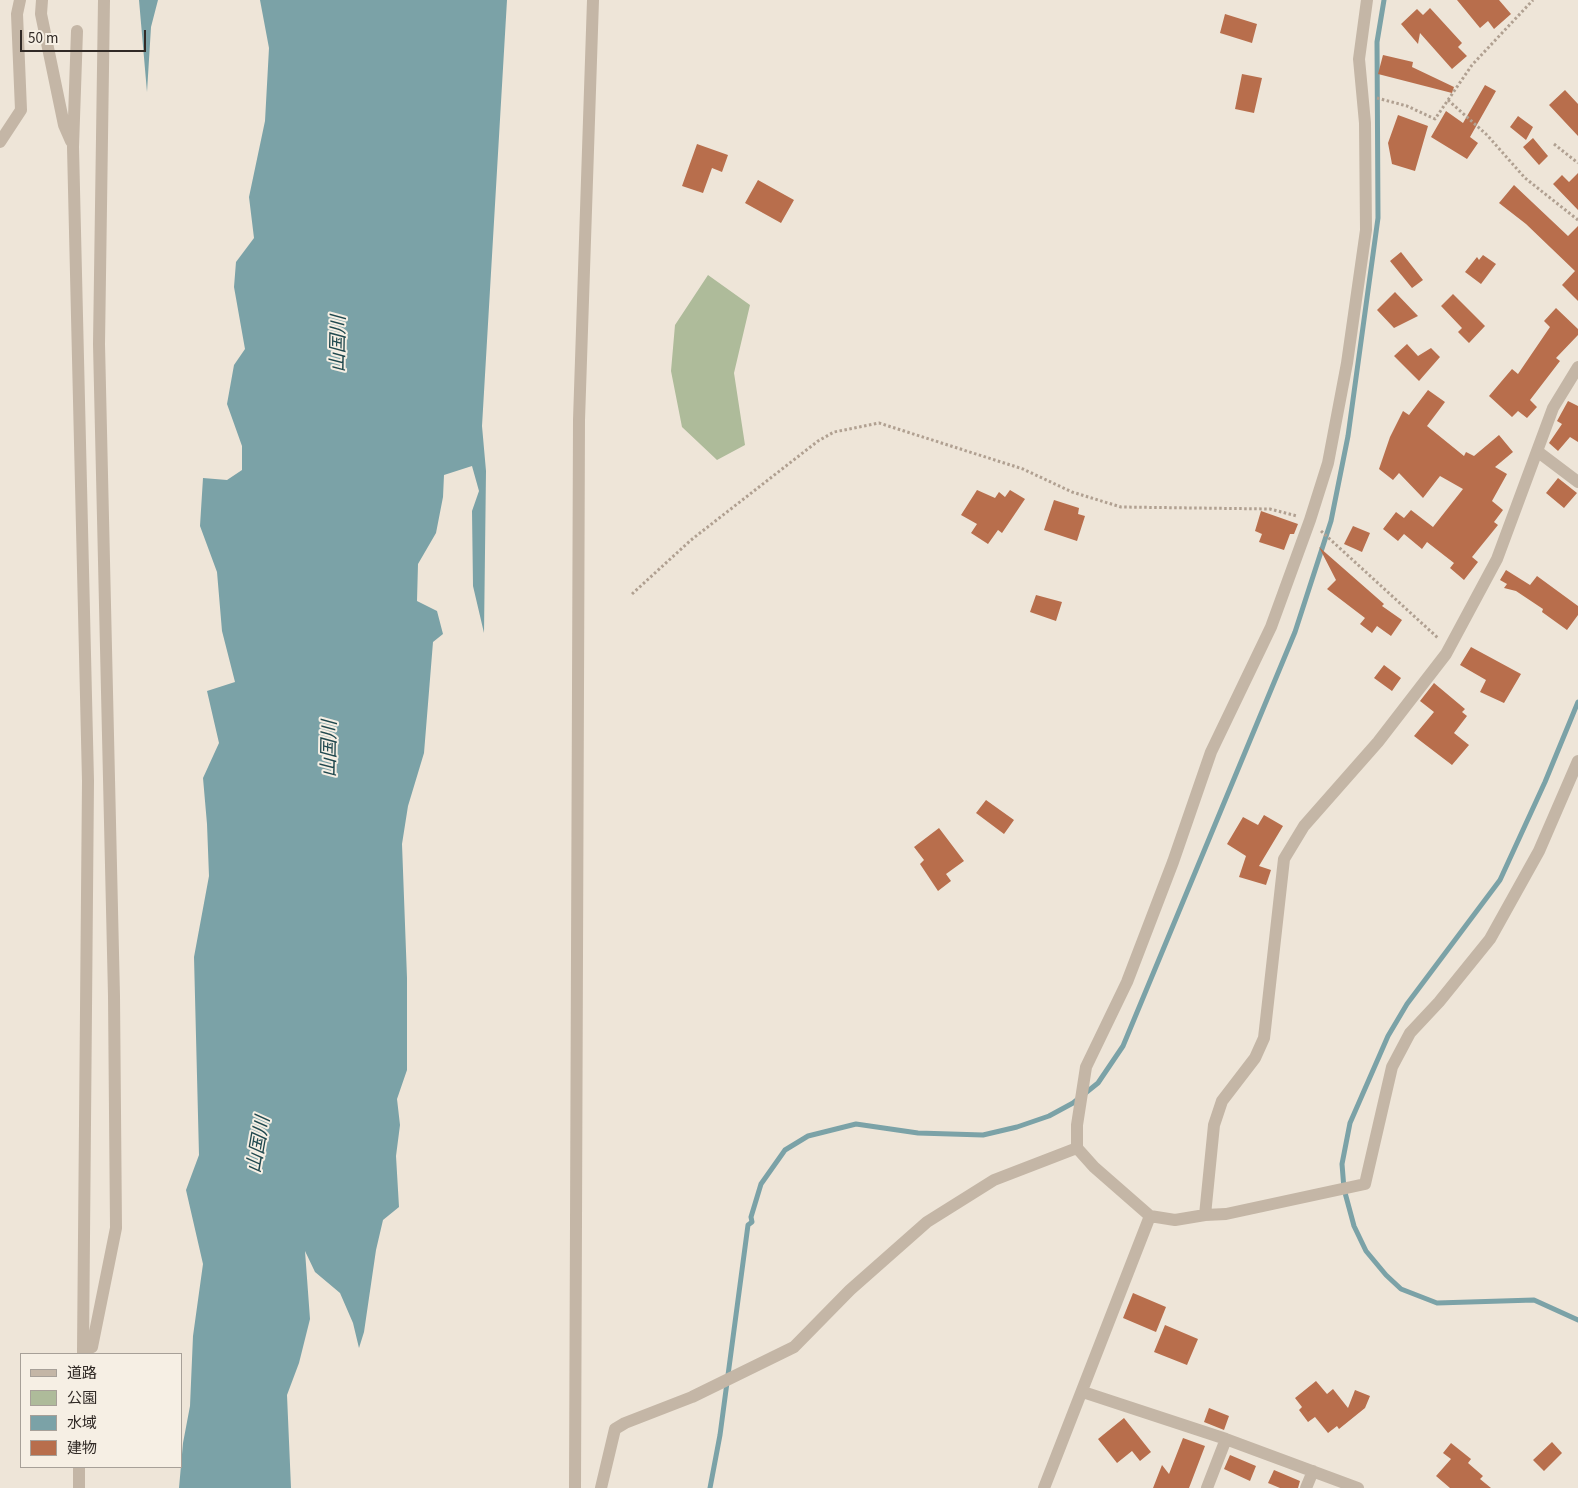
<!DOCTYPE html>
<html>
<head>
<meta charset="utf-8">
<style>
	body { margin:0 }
	#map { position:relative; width:1578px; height:1488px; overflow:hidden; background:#eee5d8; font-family:"Source Sans 3","Noto Sans JP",sans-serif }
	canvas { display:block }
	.legend { position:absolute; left:20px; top:1353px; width:162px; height:115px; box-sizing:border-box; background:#f6efe4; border:1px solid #a7a098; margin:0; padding:6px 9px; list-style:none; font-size:15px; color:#312a26 }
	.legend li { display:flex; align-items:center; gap:10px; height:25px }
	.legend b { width:25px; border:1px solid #a7a098 }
	.scale { position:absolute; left:20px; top:30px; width:126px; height:22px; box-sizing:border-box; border:2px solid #312a26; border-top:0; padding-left:6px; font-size:15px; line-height:18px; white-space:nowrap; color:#312a26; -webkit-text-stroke:4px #f6efe4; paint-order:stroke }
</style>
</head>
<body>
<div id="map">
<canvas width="1578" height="1488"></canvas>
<ul class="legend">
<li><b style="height:6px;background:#c4b6a6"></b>道路</li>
<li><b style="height:14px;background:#aebb9a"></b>公園</li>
<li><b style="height:14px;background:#7ba2a7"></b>水域</li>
<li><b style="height:14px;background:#b86e4c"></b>建物</li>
</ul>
<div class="scale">50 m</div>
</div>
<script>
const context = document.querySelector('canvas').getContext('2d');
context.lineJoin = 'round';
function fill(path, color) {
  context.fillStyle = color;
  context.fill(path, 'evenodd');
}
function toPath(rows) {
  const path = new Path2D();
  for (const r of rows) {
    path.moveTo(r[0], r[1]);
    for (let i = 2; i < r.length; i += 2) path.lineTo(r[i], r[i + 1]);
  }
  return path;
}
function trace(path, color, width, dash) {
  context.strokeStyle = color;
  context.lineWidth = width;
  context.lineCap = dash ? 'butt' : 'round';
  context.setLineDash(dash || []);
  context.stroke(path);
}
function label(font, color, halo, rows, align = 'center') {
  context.font = font + ' "Source Sans 3","Noto Sans JP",sans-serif';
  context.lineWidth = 4;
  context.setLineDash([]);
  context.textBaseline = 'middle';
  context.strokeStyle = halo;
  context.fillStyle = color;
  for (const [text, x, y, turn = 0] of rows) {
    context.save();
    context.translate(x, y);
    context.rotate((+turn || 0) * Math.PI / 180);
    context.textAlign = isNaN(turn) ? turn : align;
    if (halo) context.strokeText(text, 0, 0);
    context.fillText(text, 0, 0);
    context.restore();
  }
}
fill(toPath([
	[708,275,750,305,734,373,745,445,717,460,682,427,671,371,675,325]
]), '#aebb9a');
fill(toPath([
	[139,0,158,0,151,27,147,92],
	[260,0,507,0,482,426,486,471,484,633,473,586,472,511,479,491,472,466,444,475,443,497,436,533,418,564,417,601,437,611,443,634,433,642,424,753,408,806,402,844,407,978,407,1070,397,1099,400,1125,396,1156,399,1207,383,1220,376,1250,364,1332,359,1348,353,1323,340,1293,315,1272,305,1251,310,1319,299,1363,287,1395,291,1488,179,1488,183,1443,190,1406,193,1336,203,1264,186,1190,199,1155,194,957,209,876,207,824,203,778,219,743,207,691,235,682,222,631,217,572,200,526,203,478,227,480,242,470,242,446,227,404,234,365,245,349,234,287,236,262,254,238,249,197,265,121,269,48]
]), '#7ba2a7');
trace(toPath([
	[1578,702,1545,782,1500,880,1407,1004,1388,1036,1350,1123,1342,1164,1344,1189,1354,1226,1366,1251,1386,1275,1401,1289,1437,1303,1534,1300,1578,1320],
	[710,1488,720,1435,748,1225,752,1222,751,1217,761,1184,785,1150,808,1136,856,1124,918,1133,983,1135,1017,1127,1049,1116,1073,1103,1098,1083,1123,1046,1295,632,1331,521,1348,436,1378,218,1377,42,1384,0]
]), '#7ba2a7', 5);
fill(toPath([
	[1457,0,1499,0,1511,14,1494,29,1488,21,1480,28],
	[1430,8,1462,43,1458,47,1467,56,1452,69,1420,33,1418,44,1401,24,1417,9,1423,15],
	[1225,14,1257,24,1252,43,1220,33],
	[1383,55,1413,62,1412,67,1454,87,1452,93,1378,74],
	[1242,74,1262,78,1254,113,1235,109],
	[1485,85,1496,91,1470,137,1478,143,1467,159,1431,137,1446,111,1463,123],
	[1565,90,1578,104,1578,136,1549,105],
	[1398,115,1428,126,1415,171,1392,164,1388,143],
	[1518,116,1533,127,1526,140,1510,127],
	[1533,138,1548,156,1539,165,1523,147],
	[697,144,728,155,722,172,712,168,703,193,682,186],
	[1578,173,1578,210,1553,184,1562,175,1569,182],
	[758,180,794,200,781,223,745,203],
	[1514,185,1568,236,1578,226,1578,301,1562,285,1575,271,1526,224,1499,203],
	[1401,252,1423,280,1412,288,1390,261],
	[1483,255,1496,264,1481,284,1465,272,1477,257,1479,260],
	[1395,292,1418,316,1394,328,1377,310],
	[1453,294,1485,326,1469,343,1458,332,1462,328,1441,306],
	[1556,308,1578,329,1578,335,1556,358,1560,361,1530,400,1537,407,1527,418,1518,411,1512,417,1489,396,1512,369,1518,374,1550,327,1544,321],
	[1407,344,1418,356,1431,348,1440,357,1419,381,1394,356],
	[1428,390,1445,402,1427,426,1464,456,1466,452,1474,456,1499,435,1513,452,1495,467,1507,474,1492,501,1503,510,1494,522,1498,525,1472,557,1478,562,1464,580,1450,568,1454,563,1427,542,1422,549,1404,534,1398,541,1383,529,1396,512,1404,518,1411,510,1433,527,1463,489,1440,476,1423,498,1399,473,1393,480,1379,469,1390,437,1403,411,1409,415],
	[1568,401,1578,406,1578,442,1570,437,1558,451,1549,443,1562,424,1557,421],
	[1558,478,1577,493,1564,508,1546,493],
	[977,490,995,498,999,492,1005,497,1010,490,1025,499,1002,533,998,530,988,544,971,533,977,524,961,515],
	[1054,500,1079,508,1078,514,1085,516,1077,541,1044,530],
	[1261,511,1298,524,1294,534,1290,534,1284,550,1259,542,1262,534,1255,531],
	[1353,526,1370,533,1362,552,1344,544],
	[1319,547,1384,604,1382,606,1402,620,1391,636,1377,626,1372,633,1360,624,1365,618,1327,589,1336,580],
	[1506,570,1530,585,1537,576,1578,606,1578,615,1567,630,1542,612,1543,609,1516,591,1504,588,1507,584,1500,580],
	[1036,595,1062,602,1056,621,1030,612],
	[1471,647,1521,674,1504,703,1480,692,1486,680,1460,665],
	[1384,665,1401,678,1392,691,1374,678],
	[1434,683,1465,709,1462,712,1467,716,1454,733,1469,745,1452,765,1414,736,1434,712,1420,701],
	[986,800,1014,820,1004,834,976,813],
	[1264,815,1283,826,1259,866,1271,870,1266,885,1239,877,1246,856,1227,844,1243,817,1258,825],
	[939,828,964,861,946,874,951,881,938,891,920,864,924,860,914,847],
	[1133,1293,1166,1307,1156,1332,1123,1318],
	[1165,1325,1198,1339,1187,1365,1154,1352],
	[1316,1381,1327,1394,1333,1389,1348,1408,1355,1390,1370,1396,1365,1408,1339,1429,1337,1426,1328,1433,1315,1417,1308,1422,1299,1410,1302,1407,1295,1398],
	[1209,1408,1229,1416,1224,1430,1204,1422],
	[1124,1418,1151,1452,1140,1461,1132,1451,1117,1463,1098,1439],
	[1183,1438,1205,1446,1189,1488,1153,1488,1162,1465,1169,1474],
	[1552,1442,1562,1453,1544,1471,1533,1460],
	[1451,1443,1471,1459,1468,1463,1483,1476,1480,1479,1491,1488,1450,1488,1436,1476,1451,1459,1443,1453],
	[1230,1455,1256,1466,1250,1481,1224,1469],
	[1274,1470,1300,1481,1298,1488,1280,1488,1268,1483]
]), '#b86e4c');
trace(toPath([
	[1377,98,1407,106,1435,119,1472,65,1533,0],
	[1448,100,1487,135,1525,178,1578,220],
	[1554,144,1578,163],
	[1321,531,1438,638],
	[632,594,691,540,818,441,834,432,879,423,1023,469,1072,492,1121,507,1270,509,1297,516]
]), '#b0a091', 3, [2.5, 2.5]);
trace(toPath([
	[42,0,41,14,64,125,71,141],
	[1367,0,1359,59,1365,123,1366,230,1347,363,1328,463,1310,520,1271,627,1211,752,1173,862,1127,982,1086,1067,1077,1125,1077,1148,1094,1167,1150,1216,1175,1220,1205,1215,1214,1125,1222,1101,1255,1058,1264,1038,1284,859,1304,826,1378,742,1446,654,1497,559,1553,408,1578,367],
	[77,31,73,147,88,781,83,1350],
	[0,142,21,110,17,14,20,0],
	[1537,451,1578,482],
	[1205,1215,1226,1214,1365,1184,1392,1067,1410,1033,1439,1002,1490,939,1539,851,1578,761],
	[83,1354,83,1350,92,1347,116,1228,114,996,99,344,104,0],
	[1083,1392,1226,1439,1358,1488],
	[79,1488,79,1467],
	[575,1488,579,420,593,0],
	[601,1488,615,1429,625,1423,692,1397,794,1347,850,1290,927,1222,994,1180,1077,1148],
	[1044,1488,1150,1216],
	[1207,1488,1226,1439],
	[1306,1488,1313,1471]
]), '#c4b6a6', 12);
label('italic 19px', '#20484e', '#f6efe4', [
	["山国川",340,344,-89],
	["山国川",331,749,-89],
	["山国川",260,1145,-80]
]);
</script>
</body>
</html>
